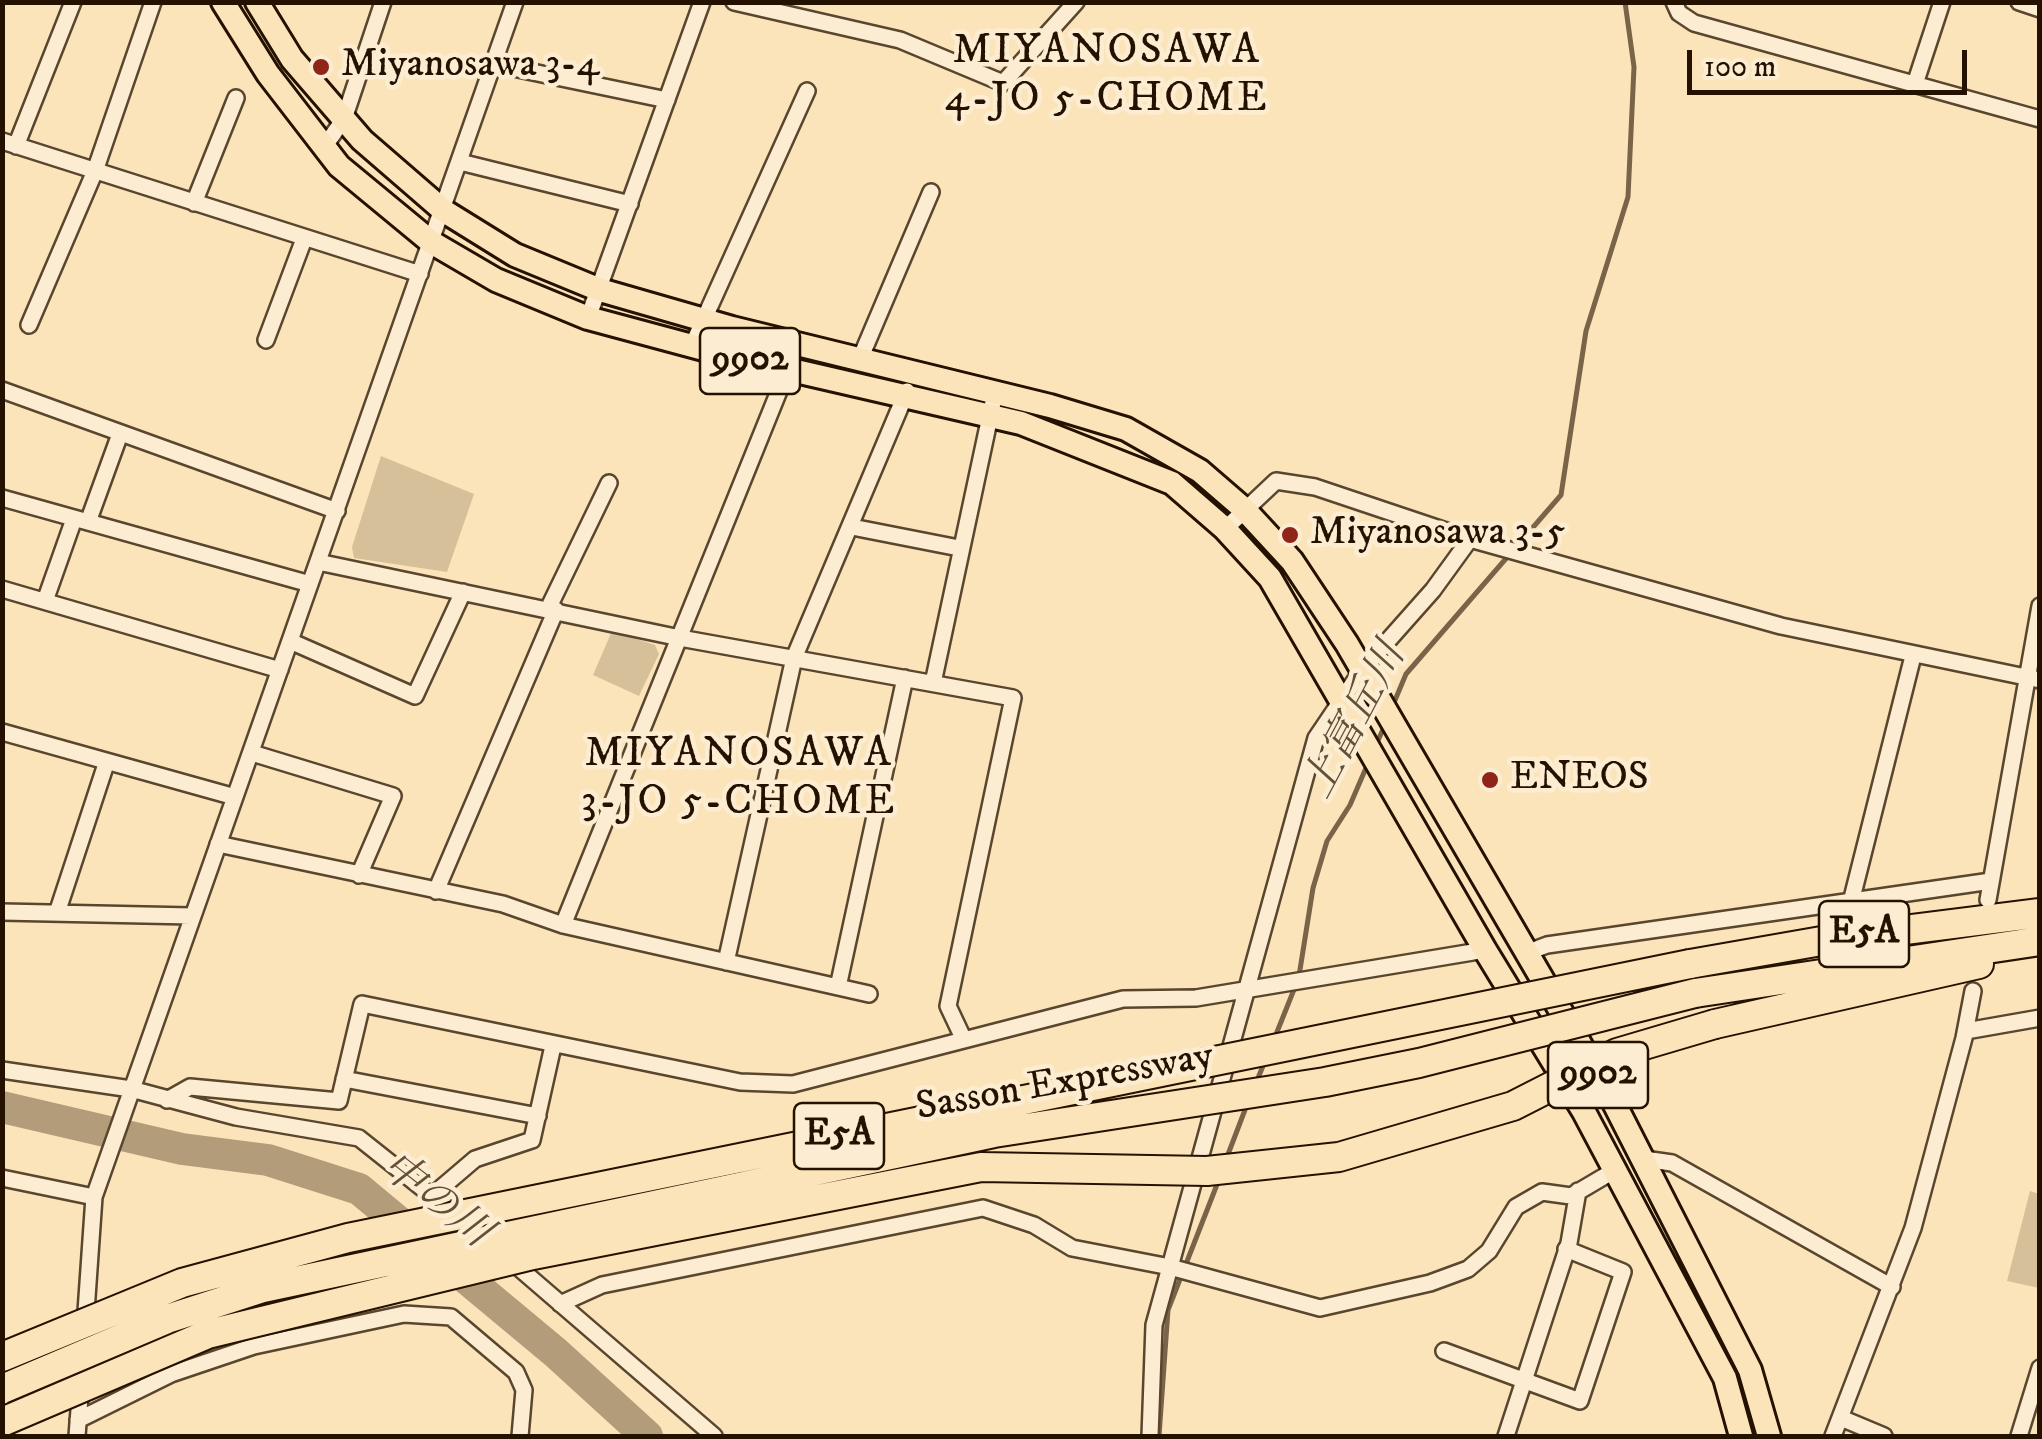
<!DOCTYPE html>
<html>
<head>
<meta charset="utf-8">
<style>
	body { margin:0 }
	#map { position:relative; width:2042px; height:1439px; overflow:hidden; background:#fbe4b9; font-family:"IM FELL DW Pica",serif }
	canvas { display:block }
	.frame { position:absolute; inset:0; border:5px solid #241100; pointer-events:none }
	.scale { position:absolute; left:1687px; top:50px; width:280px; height:45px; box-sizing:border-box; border:5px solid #241100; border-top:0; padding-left:12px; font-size:30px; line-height:35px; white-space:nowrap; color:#241100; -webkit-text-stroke:8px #fcedd2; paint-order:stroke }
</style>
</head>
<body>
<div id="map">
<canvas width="2042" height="1439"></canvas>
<div class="frame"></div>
<div class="scale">100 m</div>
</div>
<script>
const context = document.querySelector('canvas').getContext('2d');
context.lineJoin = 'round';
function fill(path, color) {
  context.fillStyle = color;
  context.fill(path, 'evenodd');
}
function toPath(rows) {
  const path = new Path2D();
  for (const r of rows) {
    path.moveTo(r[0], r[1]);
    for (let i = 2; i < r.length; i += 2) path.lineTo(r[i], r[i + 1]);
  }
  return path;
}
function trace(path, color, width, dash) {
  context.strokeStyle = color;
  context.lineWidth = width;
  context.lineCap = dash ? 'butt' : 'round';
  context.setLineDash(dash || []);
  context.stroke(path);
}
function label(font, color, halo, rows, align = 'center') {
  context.font = font + ' "IM FELL DW Pica","Noto Serif JP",serif';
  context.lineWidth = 9;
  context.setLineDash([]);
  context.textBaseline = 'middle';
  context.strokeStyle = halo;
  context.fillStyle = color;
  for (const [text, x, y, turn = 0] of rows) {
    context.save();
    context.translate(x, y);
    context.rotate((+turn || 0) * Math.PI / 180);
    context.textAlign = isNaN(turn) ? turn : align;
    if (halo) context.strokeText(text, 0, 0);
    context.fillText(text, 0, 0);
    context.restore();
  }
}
fill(toPath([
	[381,456,474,494,447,572,354,558,352,547],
	[612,631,655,645,659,654,639,696,593,675],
	[2030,1191,2039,1194,2039,1288,2007,1281]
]), '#d6c09a');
trace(toPath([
	[1393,705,1406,674,1561,495,1586,331,1628,197,1634,67,1625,2],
	[1375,747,1385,725],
	[1299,976,1313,888,1327,841,1350,805,1369,761],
	[1275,1037,1295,987],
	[1256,1083,1265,1061],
	[1227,1157,1248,1102],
	[1159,1436,1168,1310,1218,1182]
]), '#796449', 5);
trace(toPath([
	[2,1107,182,1149,268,1160,359,1189,556,1353,647,1436]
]), '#b29c7a', 32);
const minor = toPath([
	[734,2,900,40,1003,83,1076,2],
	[1674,2,1679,13,1694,23,2040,119],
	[2019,2,2040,9],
	[494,64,667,100],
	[1915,84,1942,2],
	[2,141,420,274],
	[16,146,73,2],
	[324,147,344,119,383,2],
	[460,162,630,204],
	[194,203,236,98],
	[588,318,702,2],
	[29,325,95,171,153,2],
	[266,340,304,239],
	[692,346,807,91],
	[860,359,931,192],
	[2,390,337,511],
	[2,498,310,584],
	[88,522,120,434],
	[852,527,959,548],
	[1225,529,1276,481,1315,487,1470,539,1781,626,2040,680],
	[318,562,680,638,1013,698,948,1006,964,1040],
	[2,589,280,670],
	[45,601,74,519],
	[548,609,609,483],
	[290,641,415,696,463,592],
	[933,683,995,393],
	[2,732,235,797],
	[252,753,393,796,359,875],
	[218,844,503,904,563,925,869,994],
	[436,891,556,610],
	[1988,900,2040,606],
	[1851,902,1913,656],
	[2,912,192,916],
	[57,913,106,764],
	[563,925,798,344],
	[1526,953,1547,945,1991,881],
	[726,962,794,658,907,391],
	[838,987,905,678],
	[1966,1031,2040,1018],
	[2,1070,131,1089,236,1117,359,1138,490,1242],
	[344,1079,538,1116],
	[167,1100,190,1087,339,1101,362,1004,740,1082,793,1084,1123,999,1196,998,1485,950],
	[1644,1159,1672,1163,1892,1287],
	[2,1178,94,1197],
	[434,1194,475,1159,532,1140,553,1046],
	[511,1261,714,1436],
	[560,1304,602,1285,983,1208,1034,1225,1072,1248,1170,1267,1320,1308,1430,1283,1468,1269,1489,1251,1516,1207,1542,1192,1571,1196,1615,1170],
	[85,1326,94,1197,515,2],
	[1444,1351,1580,1401,1623,1272,1566,1249],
	[1841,1418,1884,1436],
	[78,1420,171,1374,254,1346,404,1314,451,1317,516,1372,524,1390,520,1436],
	[77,1436,81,1384],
	[1150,1436,1154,1325,1316,738,1362,670,1433,590,1470,539],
	[1506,1436,1569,1243,1578,1191],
	[1833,1436,1913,1228,1964,1038,1973,991],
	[2019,1436,2040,1368]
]);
const primary = toPath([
	[223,2,268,74,339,166,431,242,496,280,588,318,722,354,1021,423,1172,483,1225,529,1270,578,1485,950,1584,1112,1725,1378,1741,1436],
	[257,2,292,59,362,140,444,211,515,255,600,290,732,328,1050,406,1126,429,1200,471,1244,509,1292,561,1347,644,1612,1099,1750,1370,1769,1436]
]);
const motorway = toPath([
	[1690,964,1833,939,2040,913],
	[1695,993,2040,941],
	[1715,1024,1979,964]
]);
trace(minor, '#5a462e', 20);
trace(primary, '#241100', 28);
trace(motorway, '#241100', 32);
trace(minor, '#fcedd2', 15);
trace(primary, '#fbe4b9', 22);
trace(motorway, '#fbe4b9', 28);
const motorwayBridge = toPath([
	[2,1357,182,1283,348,1238,1690,964],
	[2,1389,167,1319,263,1288,994,1133,1325,1082,1419,1063,1695,993],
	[2,1422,208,1334,533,1255,981,1167,1207,1171,1339,1157,1513,1106,1617,1053,1715,1024]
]);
trace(motorwayBridge, '#241100', 32, []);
trace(motorwayBridge, '#fbe4b9', 28);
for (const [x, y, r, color] of [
	[321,67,10,"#8f2418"],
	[1290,535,10,"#8f2418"],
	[1490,780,10,"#8f2418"]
]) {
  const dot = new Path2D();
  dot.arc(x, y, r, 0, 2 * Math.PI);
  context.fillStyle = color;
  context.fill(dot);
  trace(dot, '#fcedd2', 4);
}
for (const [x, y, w] of [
	[750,361,100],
	[1864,934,90],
	[1598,1075,100],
	[839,1136,90]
]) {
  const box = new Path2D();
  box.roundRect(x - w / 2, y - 33, w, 66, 8);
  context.fillStyle = '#fcedd2';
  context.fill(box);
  trace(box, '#241100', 2.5);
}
label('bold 38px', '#241100', null, [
	["9902",750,361],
	["E5A",1864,934],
	["9902",1598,1075],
	["E5A",839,1136]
]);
label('40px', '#241100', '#fcedd2', [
	["Miyanosawa 3-4",341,67],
	["Miyanosawa 3-5",1310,535],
	["ENEOS",1510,780]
], 'left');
label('40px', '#241100', '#fcedd2', [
	["Sasson Expressway",1065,1084,-10]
]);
context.letterSpacing = '2.5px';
label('42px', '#241100', '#fcedd2', [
	["MIYANOSAWA",1107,53],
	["4-JO 5-CHOME",1107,101],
	["MIYANOSAWA",739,756],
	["3-JO 5-CHOME",739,804]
]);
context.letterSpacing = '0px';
label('italic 42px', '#645037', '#fcedd2', [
	["上富丘川",1357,722,-62],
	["中の川",434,1202,38]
]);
</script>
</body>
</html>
